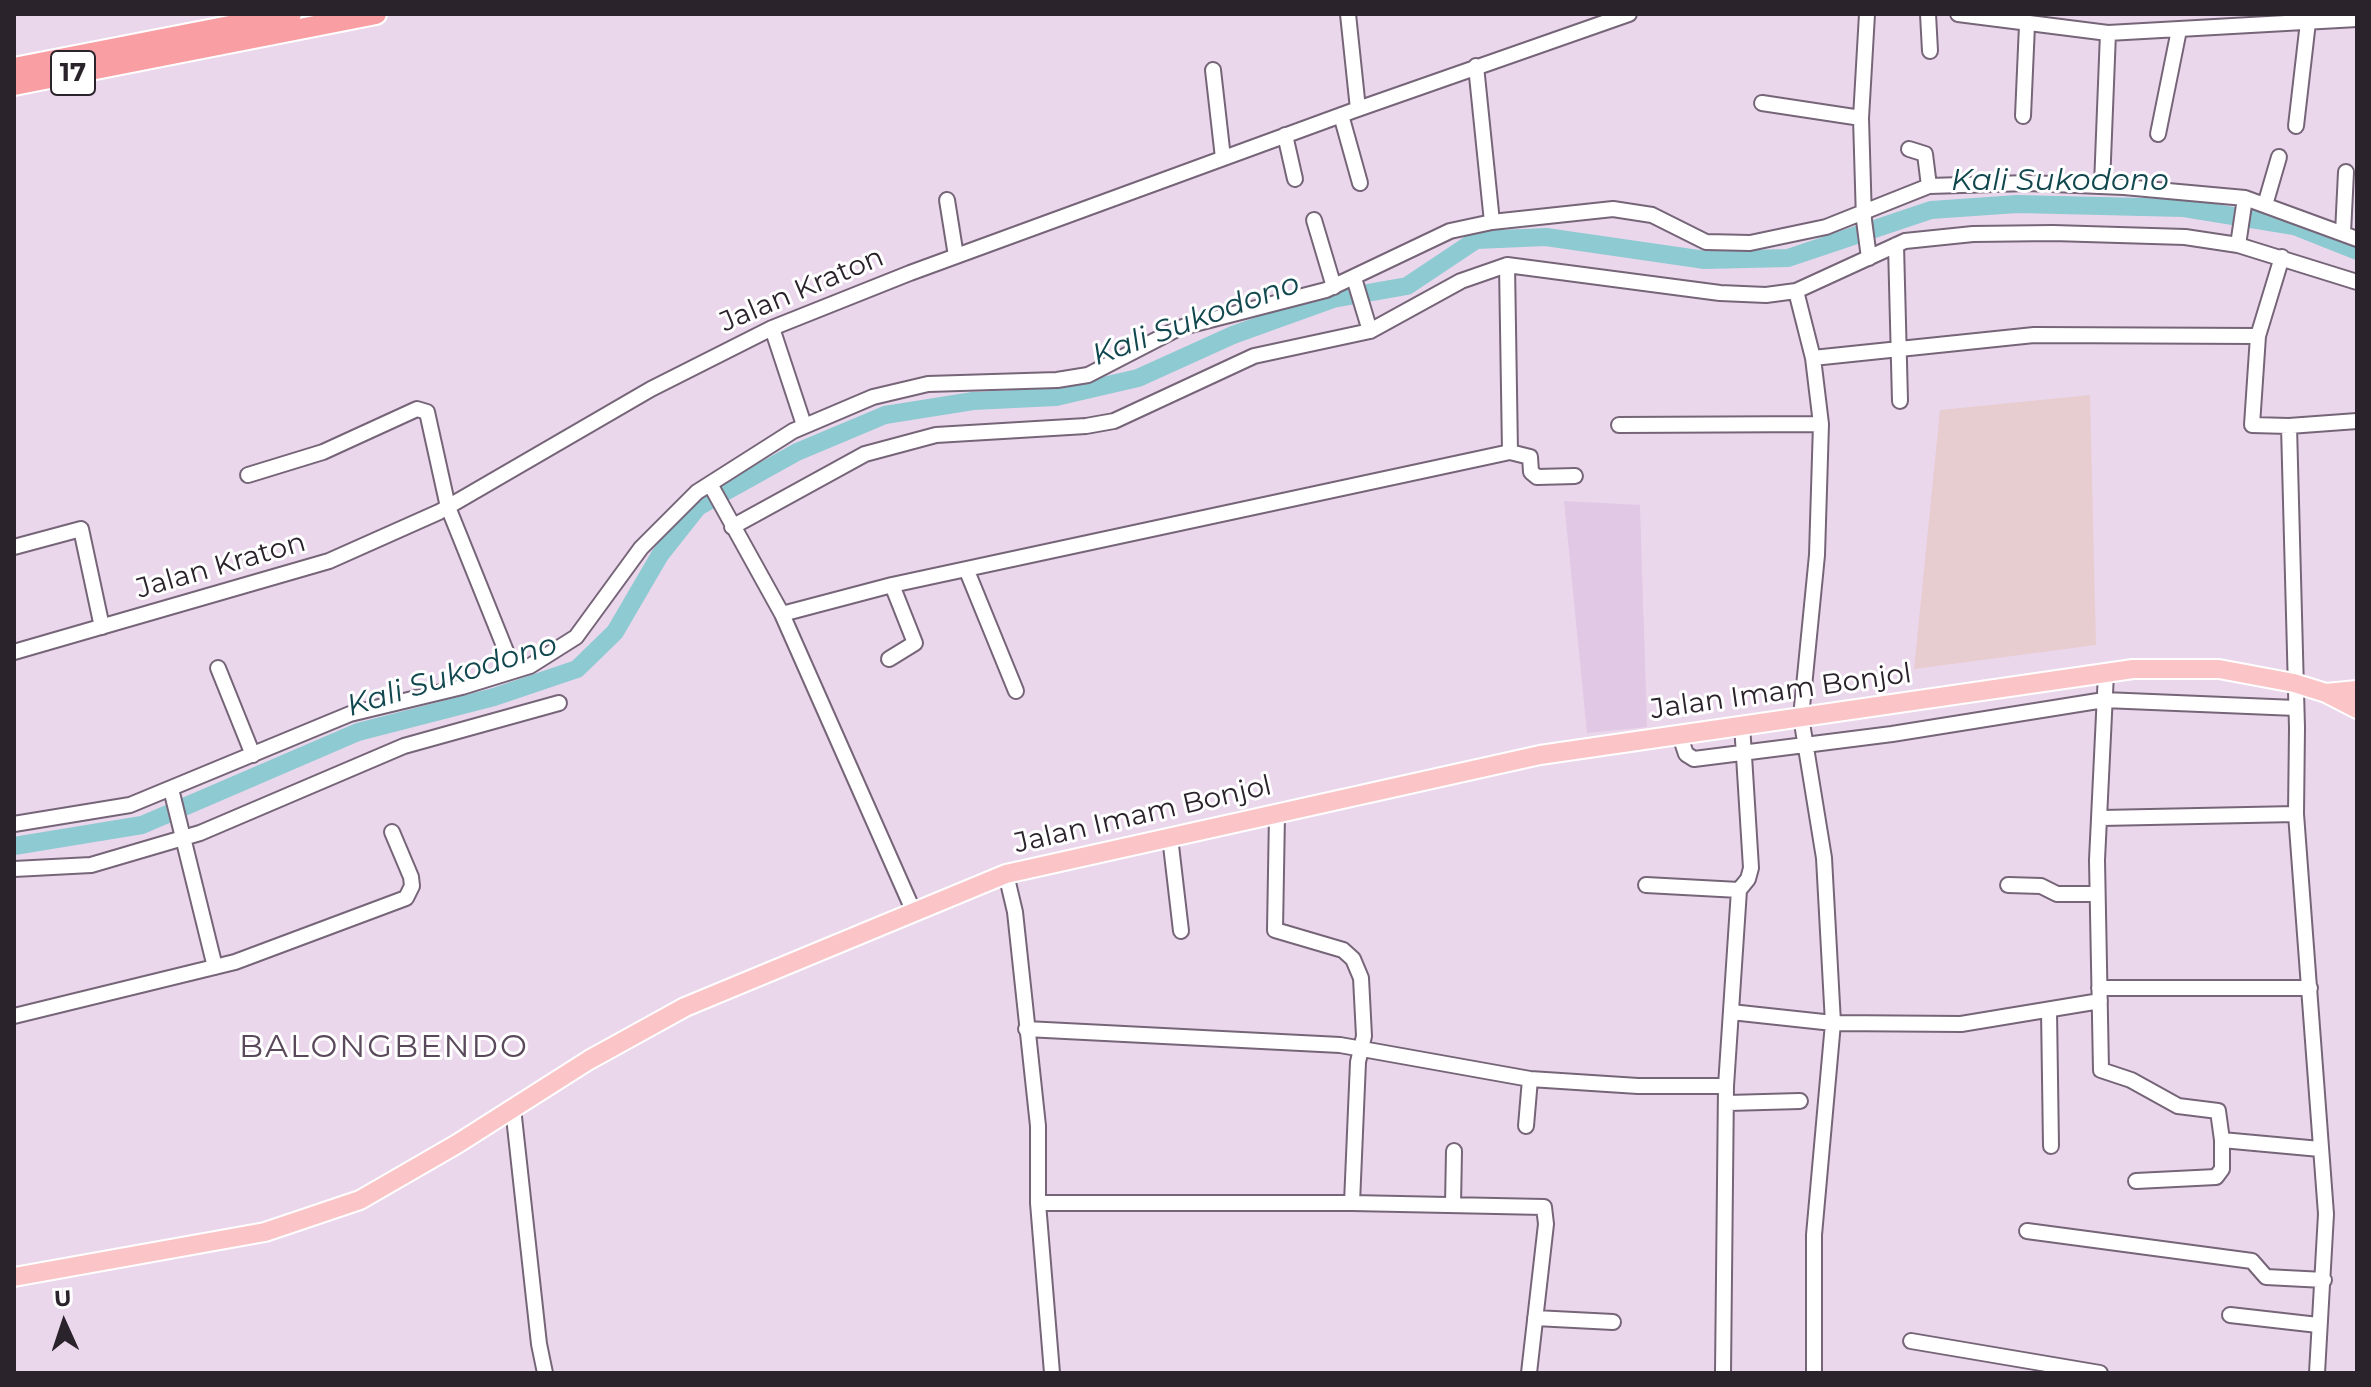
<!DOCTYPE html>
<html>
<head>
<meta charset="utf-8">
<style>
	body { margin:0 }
	#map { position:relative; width:2371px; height:1387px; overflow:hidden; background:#ebd7ec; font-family:Montserrat,sans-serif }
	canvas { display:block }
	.frame { position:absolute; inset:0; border:16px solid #2b232b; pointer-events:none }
	.north { position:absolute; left:24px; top:1283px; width:80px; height:80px; -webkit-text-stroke:6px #fff; paint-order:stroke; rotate:357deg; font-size:22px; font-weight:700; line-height:32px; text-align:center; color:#2b232b }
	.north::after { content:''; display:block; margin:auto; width:28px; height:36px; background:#2b232b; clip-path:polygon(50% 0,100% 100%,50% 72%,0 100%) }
</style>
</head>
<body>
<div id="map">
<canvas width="2371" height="1387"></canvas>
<div class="frame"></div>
<div class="north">U</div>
</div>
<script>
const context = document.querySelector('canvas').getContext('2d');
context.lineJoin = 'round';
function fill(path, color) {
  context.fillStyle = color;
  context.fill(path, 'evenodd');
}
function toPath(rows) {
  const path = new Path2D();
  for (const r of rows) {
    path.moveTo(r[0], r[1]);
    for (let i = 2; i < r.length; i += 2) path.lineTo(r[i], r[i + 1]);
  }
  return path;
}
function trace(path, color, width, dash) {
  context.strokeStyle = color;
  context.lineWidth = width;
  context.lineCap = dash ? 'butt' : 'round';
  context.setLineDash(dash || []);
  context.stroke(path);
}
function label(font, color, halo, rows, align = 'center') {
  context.font = font + ' Montserrat,sans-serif';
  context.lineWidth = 6;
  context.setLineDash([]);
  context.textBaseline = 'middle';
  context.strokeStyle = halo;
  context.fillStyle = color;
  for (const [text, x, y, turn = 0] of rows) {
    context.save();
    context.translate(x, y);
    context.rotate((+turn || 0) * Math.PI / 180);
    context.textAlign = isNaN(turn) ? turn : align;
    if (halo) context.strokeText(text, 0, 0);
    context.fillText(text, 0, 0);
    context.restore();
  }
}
fill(toPath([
	[2090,395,2096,645,1914,669,1940,410]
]), '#e8cdd0');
fill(toPath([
	[1564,501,1640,505,1647,727,1587,733]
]), '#e1c8e4');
trace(toPath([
	[14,846,142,825,358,732,494,697,577,669,615,632,660,555,698,507,797,452,885,415,973,401,1056,397,1138,378,1233,335,1333,299,1407,286,1476,240,1546,237,1705,260,1788,258,1931,210,2017,204,2184,208,2294,226,2357,251]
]), '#8ecad2', 18);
const minor = toPath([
	[1348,14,1358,109],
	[1867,14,1861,118,1864,220,1869,258],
	[1928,14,1930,51],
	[1958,14,2108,33,2357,19],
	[1476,66,1492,222],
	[1213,70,1223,158],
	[1762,103,1861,118],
	[1341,115,1360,183],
	[2023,116,2027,25],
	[2296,126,2308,22],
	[2158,134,2179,30],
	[1285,135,1295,179],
	[1909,149,1925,154,1929,186],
	[2102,185,2108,33],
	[947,200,956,256],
	[2265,205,2279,157],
	[1314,220,1334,287],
	[2343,233,2346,172],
	[1896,245,1900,401],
	[2238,245,2245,198],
	[2282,257,2258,336,2252,425,2289,426,2357,421],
	[1507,265,1510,452],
	[1354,278,1370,331],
	[1796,291,1813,358,1821,424,1817,555,1801,717,1824,858,1833,1023,1814,1235,1814,1373],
	[772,328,804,425],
	[1813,358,2034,335,2258,336],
	[1619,425,1821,424],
	[2289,426,2297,728,2296,814,2326,1214,2317,1373],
	[248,475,323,452,417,409,427,412,448,507,514,671],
	[710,484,782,614,913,910],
	[732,527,865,454,936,435,1086,426,1114,421,1254,356,1370,331,1461,281,1507,265,1720,293,1766,295,1796,291,1905,241,1973,234,2053,233,2185,237,2238,245,2357,282],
	[14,547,81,529,102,627],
	[967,571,1016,691],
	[782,614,892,585,1510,452,1530,457,1531,472,1537,477,1575,476],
	[14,652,329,561,439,512,651,389,772,328,910,273,1355,110,1629,14],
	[889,659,915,643,892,585],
	[218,668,253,755],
	[2106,673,2097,860,2101,1070,2131,1080,2178,1106,2218,1111,2222,1140,2320,1149],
	[1679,733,1686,754,1694,759,1892,734,2104,700,2296,708],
	[171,789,215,967],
	[1277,814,1275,930,1343,950,1353,959,1361,978,1364,1036,1358,1062,1352,1203],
	[2101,818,2296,814],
	[14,824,130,805,350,714,462,687,530,666,576,637,641,548,697,492,793,431,873,397,928,384,1057,380,1088,375,1179,328,1326,290,1450,231,1492,222,1613,209,1652,215,1706,242,1750,243,1826,227,1929,186,2028,183,2124,187,2245,198,2357,239],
	[1170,837,1181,931],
	[14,869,91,865,200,833,404,746,559,703],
	[1006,874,1015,912,1038,1126,1038,1203,1052,1373],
	[1646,885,1739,890],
	[2008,885,2041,886,2057,894,2097,894],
	[2099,988,2310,988],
	[2049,1010,2051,1146],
	[1731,1012,1833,1023,1961,1024,2100,1001],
	[14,1016,235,962,406,898,412,886,411,877,392,832],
	[1026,1029,1340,1045,1530,1079,1638,1086,1726,1086],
	[1728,1103,1800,1101],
	[513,1108,539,1344,545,1373],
	[1526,1126,1530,1079],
	[2136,1181,2216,1177,2222,1169,2222,1140],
	[1038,1203,1352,1203,1544,1207,1546,1224,1529,1373],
	[1453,1205,1454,1151],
	[2027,1231,2252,1261,2266,1277,2324,1280],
	[2230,1315,2318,1325],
	[1535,1318,1613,1322],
	[1911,1341,2100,1373],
	[1723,1373,1726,1086,1739,890,1748,879,1751,868,1742,724]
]);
const major = toPath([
	[2326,693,2357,709],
	[14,1277,265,1232,360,1200,457,1144,589,1060,685,1007,1006,874,1540,755,2133,669,2219,669,2294,683,2326,693,2357,690]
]);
const highway = toPath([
	[14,68,291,14],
	[14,85,376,14]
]);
trace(minor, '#766578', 18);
trace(major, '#fff', 22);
trace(highway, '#fff', 24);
trace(minor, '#fff', 14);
trace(major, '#fbc5c8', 18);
trace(highway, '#f99fa4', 20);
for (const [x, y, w] of [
	[73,73,44]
]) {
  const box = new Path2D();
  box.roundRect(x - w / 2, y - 22, w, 44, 6);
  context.fillStyle = '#fff';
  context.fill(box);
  trace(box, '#2b232b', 2);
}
label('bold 26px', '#2b232b', null, [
	["17",73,73]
]);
label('28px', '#2b232b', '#fff', [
	["Jalan Kraton",802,290,-23],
	["Jalan Kraton",221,566,-16],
	["Jalan Imam Bonjol",1781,692,-8],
	["Jalan Imam Bonjol",1143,815,-13]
]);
label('italic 30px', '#11474e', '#fff', [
	["Kali Sukodono",2060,181],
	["Kali Sukodono",1196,320,-20],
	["Kali Sukodono",452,676,-17]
]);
context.letterSpacing = '2px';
label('32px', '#5a495b', '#fff', [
	["BALONGBENDO",384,1048]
]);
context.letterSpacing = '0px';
</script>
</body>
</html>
